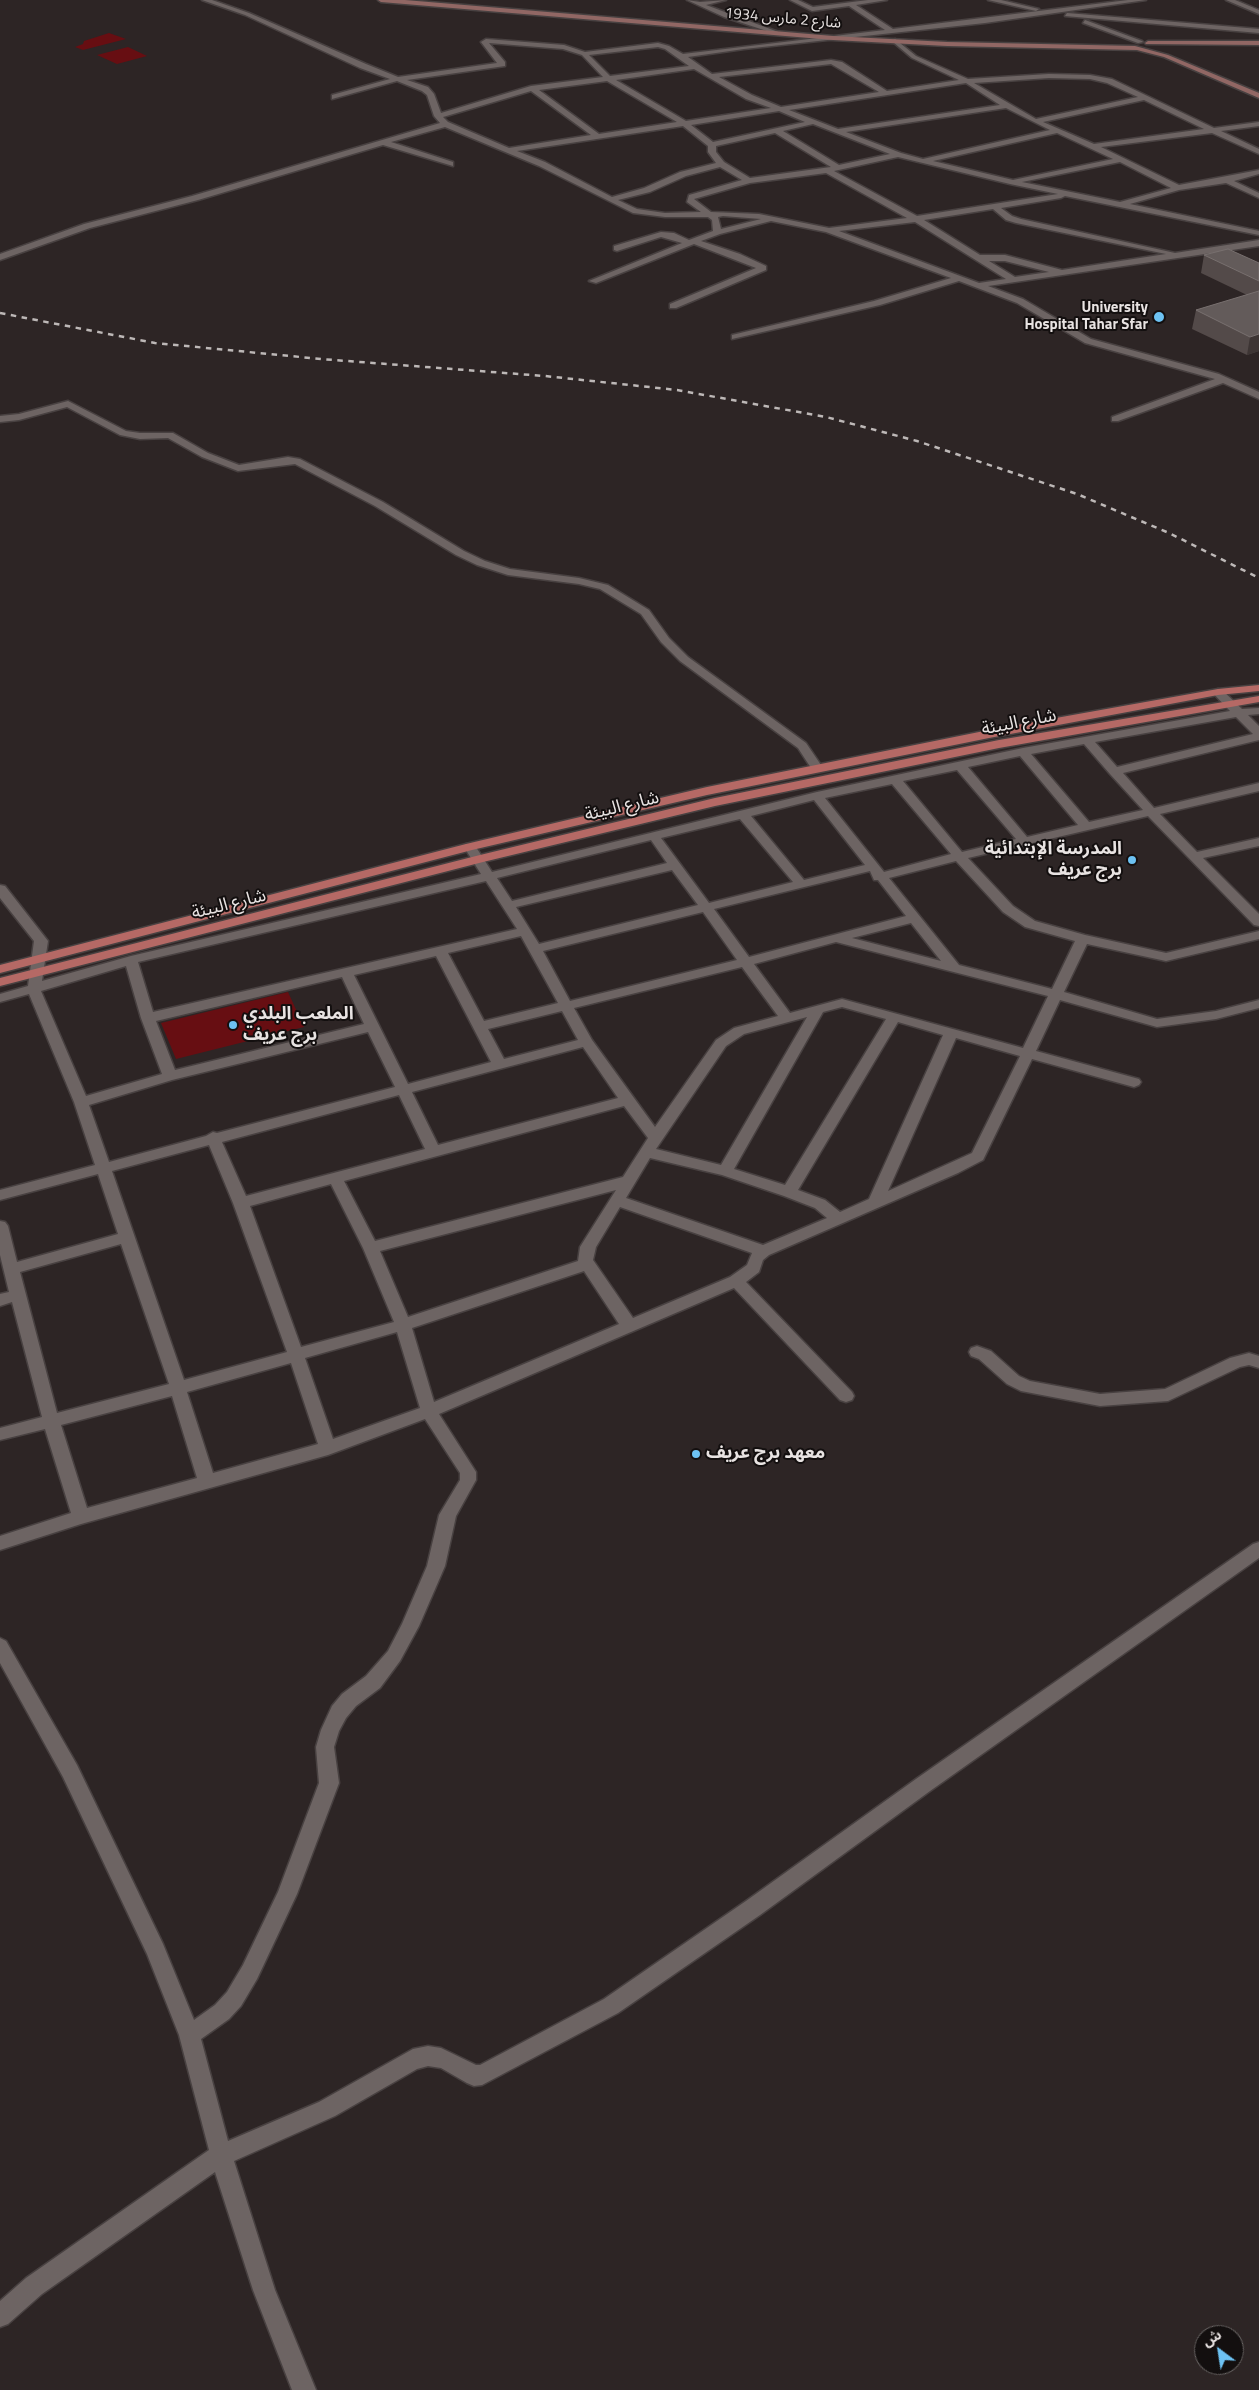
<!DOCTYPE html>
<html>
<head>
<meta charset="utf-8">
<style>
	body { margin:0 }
	#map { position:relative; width:1259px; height:2390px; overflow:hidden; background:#2d2525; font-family:"Titillium Web","Noto Sans Arabic",sans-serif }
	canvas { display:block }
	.north { position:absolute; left:1194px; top:2325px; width:50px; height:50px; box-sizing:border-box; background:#130f0f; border:1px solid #686463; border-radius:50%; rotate:329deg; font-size:14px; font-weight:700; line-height:20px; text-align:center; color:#e8e3e2 }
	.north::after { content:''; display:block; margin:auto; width:18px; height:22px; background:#6dc2f3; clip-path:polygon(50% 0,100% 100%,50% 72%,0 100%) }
</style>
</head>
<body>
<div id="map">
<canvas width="1259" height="2390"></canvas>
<div class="north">ش</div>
</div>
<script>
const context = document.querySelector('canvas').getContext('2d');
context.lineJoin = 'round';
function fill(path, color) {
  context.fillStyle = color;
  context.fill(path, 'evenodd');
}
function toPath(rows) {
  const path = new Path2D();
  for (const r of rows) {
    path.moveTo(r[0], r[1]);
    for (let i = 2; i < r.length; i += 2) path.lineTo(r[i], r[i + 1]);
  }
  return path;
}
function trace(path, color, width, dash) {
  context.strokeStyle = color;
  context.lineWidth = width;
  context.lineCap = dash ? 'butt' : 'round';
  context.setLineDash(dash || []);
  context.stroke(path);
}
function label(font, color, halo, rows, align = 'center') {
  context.font = font + ' "Titillium Web","Noto Sans Arabic",sans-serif';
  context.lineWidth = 4;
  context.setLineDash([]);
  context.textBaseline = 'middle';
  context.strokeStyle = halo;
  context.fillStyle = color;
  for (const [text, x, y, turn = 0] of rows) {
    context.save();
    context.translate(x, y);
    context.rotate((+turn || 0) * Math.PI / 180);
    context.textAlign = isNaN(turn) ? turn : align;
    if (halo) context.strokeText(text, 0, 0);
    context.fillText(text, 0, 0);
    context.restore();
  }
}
fill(toPath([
	[109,33,126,39,83,50,75,47,83,44,84,41],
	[128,47,147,56,117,64,97,55],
	[288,992,304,1027,176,1059,161,1023]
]), '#670e12');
const street = toPath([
	[202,0,212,0,249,13,366,64,398,77,497,63,481,42,486,39,564,45,585,52,658,43,669,46,683,54,885,30,849,6,812,11,790,0,798,0,813,7,868,0,887,0,856,5,893,29,1128,0,1146,0,985,23,744,49,688,57,712,74,831,60,842,62,887,91,959,80,912,58,893,42,893,40,895,39,916,56,968,79,1049,74,1090,75,1112,79,1214,128,1259,122,1259,126,1221,131,1259,149,1259,154,1212,133,1101,147,1179,185,1259,170,1259,174,1234,181,1259,193,1259,198,1226,183,1179,190,1130,204,1259,231,1259,235,1065,196,1061,198,1001,208,1012,216,1021,219,1175,253,1259,240,1259,246,988,286,1023,299,1091,339,1219,374,1259,392,1259,399,1223,383,1118,421,1112,421,1112,417,1215,379,1085,343,1017,303,959,281,880,305,732,339,732,335,874,301,951,278,826,232,771,221,720,234,701,241,740,254,766,266,766,270,676,308,670,308,670,304,756,268,694,244,596,283,589,281,682,243,661,237,617,251,614,250,614,246,661,232,674,233,689,240,713,231,712,220,708,217,665,217,633,213,539,166,445,127,391,142,453,162,453,166,383,145,198,200,90,228,0,260,0,254,84,224,192,196,440,123,434,116,427,95,422,91,397,81,332,99,332,95,390,79,360,68,245,15,202,0],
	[489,43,563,49,582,55,603,77,531,86,441,113,434,94,428,87,407,80,505,66,505,62,489,43],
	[658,47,665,49,689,66,610,76,589,55,658,47],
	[831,64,879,92,781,107,752,95,719,77,831,64],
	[694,69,746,99,771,108,686,121,616,80,694,69],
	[1049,78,1090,79,1107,83,1138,97,1036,119,974,83,1049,78],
	[607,81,677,122,599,134,539,90,607,81],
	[966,83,1000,105,838,129,789,110,966,83],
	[531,91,591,135,509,148,448,122,443,117,531,91],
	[1144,100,1204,129,1094,144,1043,122,1144,100],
	[1006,108,1050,130,923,159,901,153,846,132,1006,108],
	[779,111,805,122,713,142,691,125,779,111],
	[813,124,890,154,839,165,783,131,813,124],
	[683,126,708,146,708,152,716,163,680,172,644,188,612,197,545,162,517,151,683,126],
	[775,133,831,167,750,178,724,162,716,152,716,146,775,133],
	[1057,133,1113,159,1013,180,933,161,1057,133],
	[898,157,1010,184,1058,194,917,216,834,171,898,157],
	[1120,162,1171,188,1120,202,1022,182,1120,162],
	[720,167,742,180,689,195,687,202,701,212,665,213,637,209,618,200,650,192,686,176,720,167],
	[826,173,907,218,829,228,759,214,711,212,694,199,750,183,826,173],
	[993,209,1006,220,1016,223,1166,254,1062,270,1005,255,980,255,924,220,993,209],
	[718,217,723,216,761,219,721,229,718,217],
	[915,222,1006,279,979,283,839,231,915,222],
	[989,261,1005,261,1049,272,1015,277,989,261],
	[687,0,700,2,726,0,706,5,781,33,776,34,724,17,687,0],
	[988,0,1001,0,1039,9,1036,11,988,0],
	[1226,0,1235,0,1259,10,1259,14,1226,0],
	[1067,13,1259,29,1259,33,1065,16,1067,13],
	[1085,20,1142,41,1143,42,1138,43,1083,23,1085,20],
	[68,401,126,431,140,433,173,433,208,453,239,465,288,457,300,459,383,502,464,551,485,561,510,569,579,578,608,585,649,610,669,638,688,657,806,743,823,768,821,771,813,771,798,748,680,661,661,642,641,614,600,589,579,584,508,575,477,565,456,555,375,506,295,464,238,471,202,457,168,438,140,439,120,435,67,407,19,420,0,422,0,416,19,414,68,401],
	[1218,689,1222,690,1242,709,1259,708,1259,714,1248,715,1259,726,1259,740,1123,773,1154,808,1259,783,1259,791,1160,814,1197,852,1259,838,1259,846,1203,858,1259,914,1259,926,1254,925,1148,816,968,858,1013,906,1035,921,1085,935,1166,953,1259,931,1259,939,1166,961,1087,944,1064,992,1157,1019,1216,1011,1259,1000,1259,1008,1216,1019,1157,1027,1060,1000,1036,1051,1139,1079,1141,1082,1139,1085,1134,1087,1032,1059,983,1160,958,1173,769,1255,763,1260,759,1272,746,1282,852,1392,854,1396,852,1400,846,1402,840,1400,734,1288,439,1414,476,1472,476,1480,456,1516,445,1566,419,1626,400,1661,380,1688,356,1706,346,1718,339,1731,334,1747,339,1783,297,1894,257,1979,241,2006,229,2019,201,2039,228,2141,319,2102,413,2049,428,2046,441,2048,476,2065,480,2065,604,1999,746,1901,916,1779,1253,1544,1259,1542,1259,1558,930,1791,760,1915,618,2013,482,2085,474,2086,467,2083,441,2068,428,2066,417,2069,335,2116,234,2161,275,2290,316,2390,292,2390,253,2290,215,2172,42,2294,8,2324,0,2327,0,2301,26,2278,209,2150,179,2035,147,1954,63,1777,0,1663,0,1638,6,1641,77,1765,163,1944,194,2020,215,2005,227,1992,243,1965,278,1892,319,1783,316,1747,321,1730,332,1706,342,1694,366,1676,388,1651,402,1624,427,1566,439,1515,460,1480,460,1473,425,1419,328,1455,81,1524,0,1550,0,1536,71,1513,45,1429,0,1440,0,1428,42,1417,12,1302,0,1306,0,1294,9,1292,0,1255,0,1221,5,1222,8,1226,17,1262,118,1234,98,1174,0,1200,0,1190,95,1165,74,1102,29,994,0,1002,0,994,28,986,34,941,0,898,0,885,5,886,48,941,42,981,131,956,481,874,464,847,466,844,474,844,492,872,817,792,1023,748,1230,711,1212,692,1218,689],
	[1236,717,1253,734,1117,767,1095,742,1236,717],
	[1084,744,1110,774,1143,810,1089,822,1031,754,1084,744],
	[1020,756,1078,825,1027,837,968,767,1020,756],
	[957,770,1016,839,962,852,903,781,957,770],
	[892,784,951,854,884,872,825,798,892,784],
	[814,800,865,865,804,880,751,816,814,800],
	[740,819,793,882,709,903,661,838,740,819],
	[651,840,667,863,512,901,497,878,651,840],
	[956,861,1003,912,1025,927,1075,941,1052,989,959,965,889,878,956,861],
	[672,870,698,905,539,944,516,907,672,870],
	[870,871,874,880,878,880,906,916,749,957,714,909,870,871],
	[486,881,517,929,153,1012,138,962,486,881],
	[703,912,737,960,570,1001,543,951,703,912],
	[911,923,941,961,852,938,911,923],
	[521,936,558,1003,484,1021,448,953,521,936],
	[836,942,1048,996,1023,1048,842,999,790,1013,754,964,836,942],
	[436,956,491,1062,408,1084,354,975,436,956],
	[126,966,141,1018,162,1074,86,1096,41,991,126,966],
	[742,967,778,1016,734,1028,716,1040,655,1127,592,1040,574,1008,742,967],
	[342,977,364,1024,175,1070,156,1021,342,977],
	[842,1007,886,1019,785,1185,734,1169,823,1012,842,1007],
	[562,1011,578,1040,504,1059,488,1029,562,1011],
	[807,1017,721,1165,656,1149,726,1046,744,1034,807,1017],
	[898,1022,943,1035,869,1199,840,1212,825,1200,798,1190,898,1022],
	[368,1032,395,1087,217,1133,213,1132,206,1136,109,1162,89,1105,172,1080,368,1032],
	[956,1038,1020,1056,972,1153,888,1191,956,1038],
	[583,1047,618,1098,438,1145,412,1092,583,1047],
	[399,1095,425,1149,246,1196,222,1142,399,1095],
	[624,1106,648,1138,623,1177,375,1241,344,1181,624,1106],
	[209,1145,233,1203,287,1352,184,1380,112,1171,209,1145],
	[650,1158,722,1175,784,1196,815,1208,827,1218,763,1245,626,1198,650,1158],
	[331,1184,363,1248,394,1322,301,1347,250,1206,331,1184],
	[616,1190,580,1247,578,1261,408,1317,380,1251,616,1190],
	[620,1207,752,1253,747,1265,730,1277,633,1318,593,1260,596,1247,620,1207],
	[121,1244,169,1384,57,1413,20,1272,121,1244],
	[584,1271,619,1324,434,1402,412,1328,584,1271],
	[397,1332,420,1408,333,1439,305,1358,397,1332],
	[291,1363,318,1444,213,1473,187,1392,291,1363],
	[172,1396,197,1478,87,1508,61,1425,172,1396],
	[977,1346,991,1351,1019,1376,1030,1381,1100,1394,1165,1389,1230,1358,1249,1353,1259,1356,1259,1368,1249,1365,1240,1367,1168,1401,1100,1406,1021,1391,1007,1384,979,1359,971,1356,969,1352,971,1348,977,1346]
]);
const secondary = toPath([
	[378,0,405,0,833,36,947,42,1135,46,1168,55,1259,93,1259,98,1164,57,1137,50,947,46,833,40,381,2,378,0],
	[1148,41,1259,41,1259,45,1146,44,1145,43,1148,41]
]);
const primary = toPath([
	[1259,685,1259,691,1218,695,989,738,707,795,472,850,0,973,0,965,466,844,707,787,989,730,1218,689,1259,685],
	[1259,696,1259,702,999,748,715,806,483,862,0,986,0,978,476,856,715,798,999,740,1259,696]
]);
trace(street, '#484141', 3);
trace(secondary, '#484141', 3);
trace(primary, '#484141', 3);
fill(street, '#6d6463');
fill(secondary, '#916764');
fill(primary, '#b56965');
trace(toPath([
	[0,313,155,343,321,359,545,376,677,390,826,417,917,441,1077,494,1169,533,1259,578]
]), '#bdb8b7', 2.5, [5.5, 5.5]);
fill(toPath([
	[1204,255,1259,263,1259,351,1247,355,1192,329,1196,310,1247,295,1201,273]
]), '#534a49');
fill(toPath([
	[1259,334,1259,351,1247,355,1250,337]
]), '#3d3534');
const building = toPath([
	[1228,249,1259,263,1259,281,1204,255,1228,249],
	[1259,291,1259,334,1250,337,1196,310,1259,291]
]);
fill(building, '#635b5a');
trace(building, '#78706f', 1);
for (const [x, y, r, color] of [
	[1159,317,6,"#6dc2f3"],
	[1132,860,5,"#6dc2f3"],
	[233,1025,5,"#6dc2f3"],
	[696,1454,5,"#6dc2f3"]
]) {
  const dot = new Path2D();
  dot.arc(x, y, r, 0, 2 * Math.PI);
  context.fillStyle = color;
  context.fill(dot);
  trace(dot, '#130f0f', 2);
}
label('15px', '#e8e3e2', '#130f0f', [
	["شارع 2 مارس 1934",783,19,5]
]);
label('bold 15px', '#e8e3e2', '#130f0f', [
	["University",1148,308],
	["Hospital Tahar Sfar",1148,325]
], 'right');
label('18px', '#e8e3e2', '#130f0f', [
	["شارع البيئة",1019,723,-11],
	["شارع البيئة",622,807,-14],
	["شارع البيئة",229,905,-14]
]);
label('bold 18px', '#e8e3e2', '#130f0f', [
	["المدرسة الإبتدائية",1122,850,"right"],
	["برج عريف",1122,871,"right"],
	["الملعب البلدي",243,1015],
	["برج عريف",243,1036],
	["معهد برج عريف",706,1454]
], 'left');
</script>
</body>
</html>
